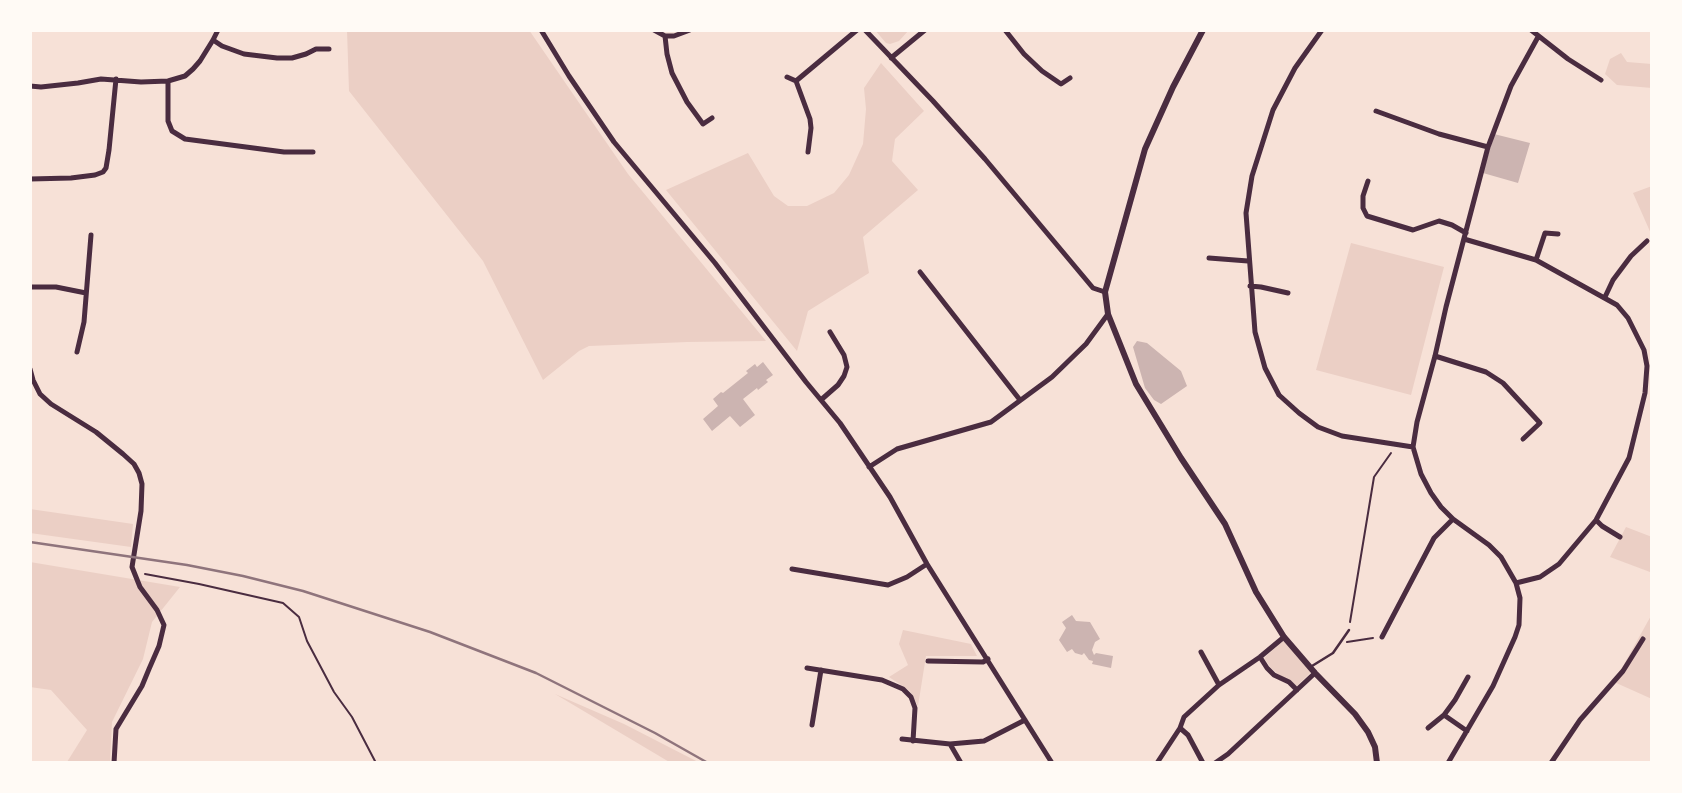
<!DOCTYPE html>
<html>
<head>
<meta charset="utf-8">
<style>
	body { margin:0 }
	#map { position:relative; width:1682px; height:793px; overflow:hidden; background:#f7e1d7; font-family:Ubuntu,sans-serif }
	canvas { display:block }
	.frame { position:absolute; inset:0; border:32px solid #fffaf5; pointer-events:none }
</style>
</head>
<body>
<div id="map">
<canvas width="1682" height="793"></canvas>
<div class="frame"></div>
</div>
<script>
const context = document.querySelector('canvas').getContext('2d');
context.lineJoin = 'round';
function fill(path, color) {
  context.fillStyle = color;
  context.fill(path, 'evenodd');
}
function toPath(rows) {
  const path = new Path2D();
  for (const r of rows) {
    path.moveTo(r[0], r[1]);
    for (let i = 2; i < r.length; i += 2) path.lineTo(r[i], r[i + 1]);
  }
  return path;
}
function trace(path, color, width, dash) {
  context.strokeStyle = color;
  context.lineWidth = width;
  context.lineCap = dash ? 'butt' : 'round';
  context.setLineDash(dash || []);
  context.stroke(path);
}
fill(toPath([
	[347,30,529,30,628,174,766,341,687,342,589,346,579,351,543,380,483,261,349,91],
	[875,30,909,30,899,41,890,44,886,43],
	[1621,53,1627,62,1652,64,1652,88,1617,85,1605,74,1610,59],
	[881,63,924,111,895,139,892,161,918,190,863,237,869,273,808,311,797,351,666,190,748,153,774,196,788,206,807,206,834,193,849,175,863,144,866,109,864,88],
	[1652,186,1652,236,1633,193],
	[1351,243,1444,267,1411,395,1316,370],
	[30,509,133,524,131,547,30,533],
	[1626,527,1652,537,1652,567,1650,572,1610,557],
	[30,562,180,587,152,622,143,659,112,722,110,763,63,763,67,762,87,730,51,690,30,687],
	[1652,614,1652,699,1614,682],
	[903,630,971,644,977,656,926,656,918,706,910,691,889,677,908,665,899,644],
	[1284,640,1311,672,1297,686,1278,674,1271,668,1264,658],
	[555,694,624,724,700,763,671,763]
]), '#ebcfc5');
fill(toPath([
	[1494,134,1530,143,1518,183,1483,173],
	[1137,341,1147,343,1181,371,1187,386,1161,404,1154,400,1145,388,1133,347],
	[763,362,773,375,766,380,768,382,758,390,757,388,743,399,755,415,740,427,730,416,712,431,703,419,718,406,713,399,721,392,723,393,748,373,746,371,755,364,757,367],
	[1072,615,1076,621,1090,622,1100,639,1095,642,1092,650,1094,655,1096,653,1113,656,1111,668,1092,664,1093,661,1089,660,1084,653,1082,655,1075,653,1072,649,1067,652,1059,640,1066,628,1062,622]
]), '#ccb4b1');
trace(toPath([
	[145,574,199,584,283,603,299,617,307,641,334,692,352,717,376,763],
	[1350,622,1374,477,1391,453],
	[1347,642,1373,638]
]), '#4a2c40', 2);
trace(toPath([
	[1312,666,1333,653,1349,630]
]), '#4a2c40', 2.5);
trace(toPath([
	[541,30,569,76,614,142,715,263,806,382,840,423,890,497,927,564,1052,763],
	[654,30,665,36,674,36,690,30],
	[865,30,933,101,985,159,1093,288,1105,292],
	[1005,30,1024,54,1042,71,1061,84,1070,78],
	[1322,30,1295,68,1273,110,1252,176,1246,213,1255,332,1265,368,1279,395,1299,413,1318,427,1342,436,1413,447],
	[1531,30,1568,59,1601,80],
	[665,36,667,54,672,73,687,102,703,124,712,118],
	[213,40,222,46,244,54,277,58,292,58,306,54,316,49,329,49],
	[891,58,925,30],
	[787,77,796,81,810,119,811,128,808,152],
	[168,81,168,121,172,131,185,139,284,152,313,152],
	[796,81,857,30],
	[30,86,41,87,78,83,101,79,141,82,168,81,185,76,193,69,200,61,213,40,218,30],
	[1376,111,1439,134,1488,147],
	[30,179,71,178,95,175,103,172,106,168,109,150,116,79],
	[1368,181,1363,196,1363,208,1367,216,1413,230,1439,221,1452,225,1466,233],
	[1464,239,1536,260,1617,305,1628,318,1644,350,1647,366,1645,393,1629,458,1596,520,1559,564,1540,577,1516,583],
	[1209,258,1248,261],
	[1536,260,1545,233,1558,234],
	[920,272,1020,400],
	[1250,286,1261,287,1288,293],
	[30,287,56,287,86,293],
	[1605,297,1613,280,1631,256,1647,241],
	[77,352,84,322,91,235],
	[1435,356,1486,372,1503,383,1540,423,1523,439],
	[30,369,33,380,40,394,51,404,96,432,123,454,134,464,139,473,142,484,141,511,132,567,140,587,157,610,164,625,159,646,149,669,142,686,116,729,114,763],
	[822,399,838,385,844,376,847,367,844,355,830,332],
	[869,467,897,449,991,422,1052,377,1086,344,1108,314],
	[1596,520,1602,526,1620,537],
	[792,569,888,585,907,577,927,564],
	[1382,637,1434,538,1453,519],
	[1201,652,1219,685],
	[1260,657,1267,668,1274,675,1289,682,1297,690],
	[928,661,983,662,988,659],
	[807,668,882,680,903,689,911,697,915,708,913,741],
	[1444,715,1467,731],
	[812,725,821,670],
	[1180,728,1188,735,1203,763],
	[1428,728,1444,715,1455,700,1468,677],
	[902,739,950,744,984,741,1025,720],
	[950,744,961,763],
	[1157,763,1180,728,1184,717,1219,685,1260,657,1284,637],
	[1215,763,1228,754,1315,673],
	[1448,763,1493,686,1515,637,1519,625,1520,598,1516,583,1501,557,1489,545,1453,519,1441,507,1431,493,1421,474,1413,447,1417,422,1435,356,1446,307,1488,147,1511,86,1538,37],
	[1551,763,1580,720,1623,671,1643,639]
]), '#4a2c40', 5);
trace(toPath([
	[1203,30,1173,87,1145,149,1105,292,1108,314,1136,384,1181,458,1225,524,1256,592,1284,637,1315,673,1355,714,1368,732,1375,747,1377,763]
]), '#4a2c40', 6);
trace(toPath([
	[30,542,187,565,243,576,303,591,430,632,536,673,655,733,708,763]
]), '#8f747c', 2.5);
</script>
</body>
</html>
